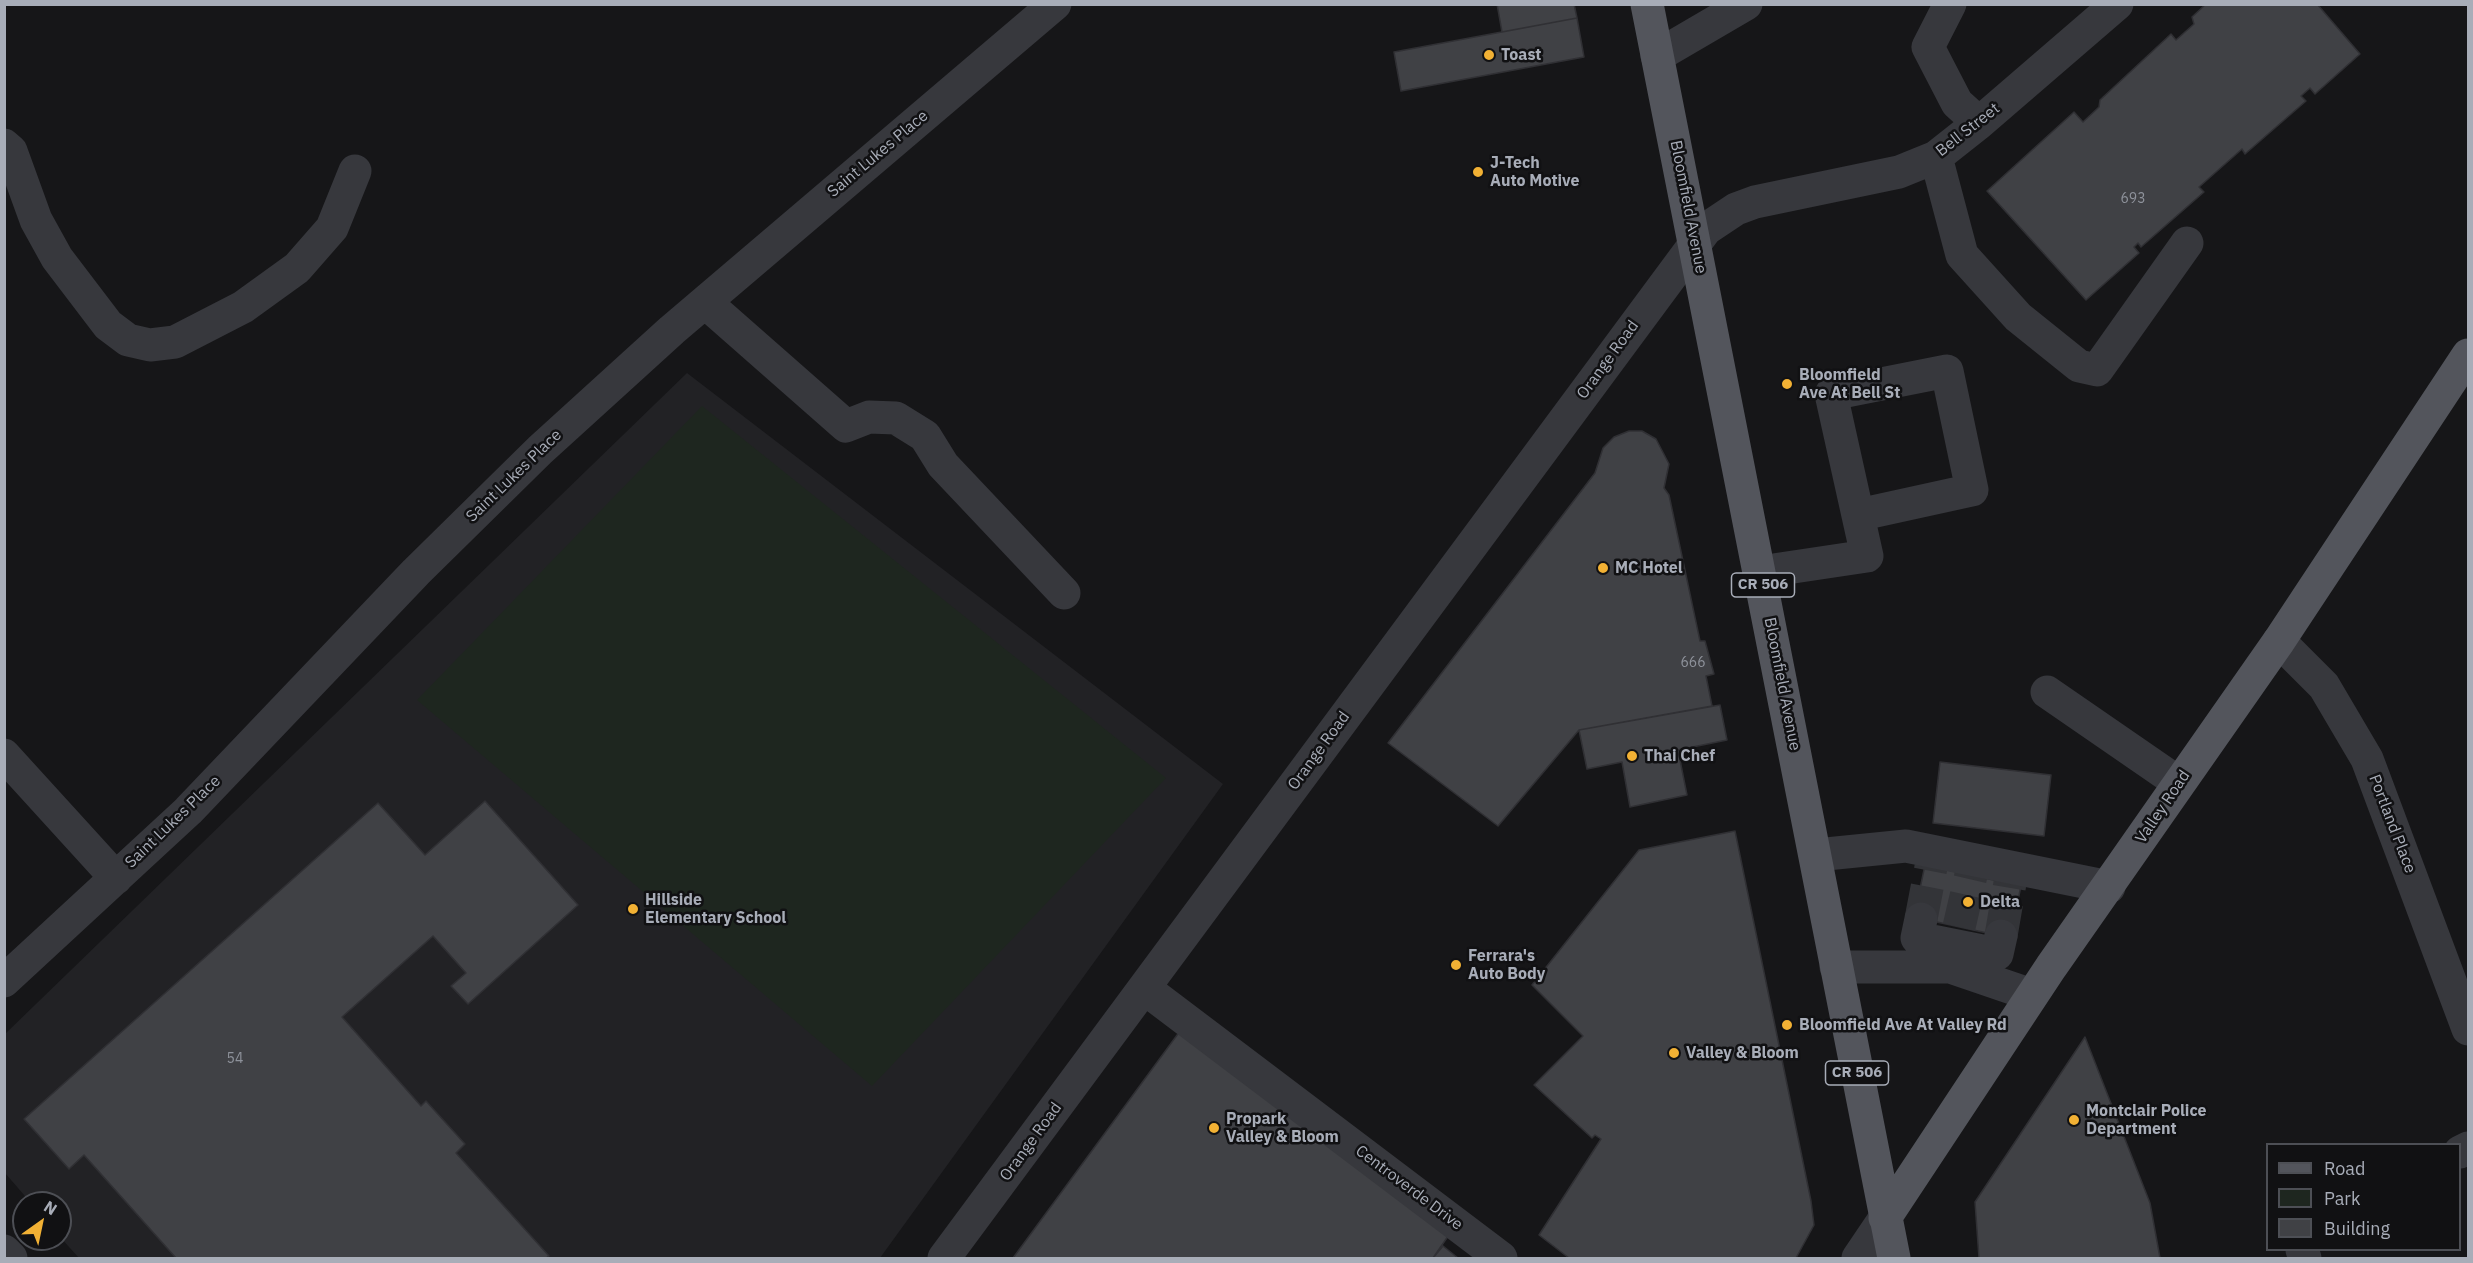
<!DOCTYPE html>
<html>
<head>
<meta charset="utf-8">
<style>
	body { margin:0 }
	#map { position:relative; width:2473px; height:1263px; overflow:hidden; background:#161618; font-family:"IBM Plex Sans",sans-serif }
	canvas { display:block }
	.frame { position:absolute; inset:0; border:6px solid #a8adb8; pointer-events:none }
	.legend { position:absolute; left:2266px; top:1143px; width:195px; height:108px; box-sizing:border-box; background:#111113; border:2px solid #4d4f55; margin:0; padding:8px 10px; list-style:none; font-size:18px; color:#a8adb8 }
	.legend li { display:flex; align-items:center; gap:12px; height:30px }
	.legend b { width:30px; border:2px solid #4d4f55 }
	.north { position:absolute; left:12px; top:1191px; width:60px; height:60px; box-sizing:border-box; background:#111113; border:2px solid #4d4f55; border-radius:50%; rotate:33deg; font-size:16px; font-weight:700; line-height:24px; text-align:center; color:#a8adb8 }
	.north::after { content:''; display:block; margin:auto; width:21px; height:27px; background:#f2b134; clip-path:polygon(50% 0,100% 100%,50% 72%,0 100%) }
</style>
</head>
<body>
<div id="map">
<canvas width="2473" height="1263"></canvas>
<div class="frame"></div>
<ul class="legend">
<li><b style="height:8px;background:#53555c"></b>Road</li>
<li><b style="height:16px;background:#1e261f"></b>Park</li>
<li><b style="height:16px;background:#404145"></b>Building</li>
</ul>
<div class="north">N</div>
</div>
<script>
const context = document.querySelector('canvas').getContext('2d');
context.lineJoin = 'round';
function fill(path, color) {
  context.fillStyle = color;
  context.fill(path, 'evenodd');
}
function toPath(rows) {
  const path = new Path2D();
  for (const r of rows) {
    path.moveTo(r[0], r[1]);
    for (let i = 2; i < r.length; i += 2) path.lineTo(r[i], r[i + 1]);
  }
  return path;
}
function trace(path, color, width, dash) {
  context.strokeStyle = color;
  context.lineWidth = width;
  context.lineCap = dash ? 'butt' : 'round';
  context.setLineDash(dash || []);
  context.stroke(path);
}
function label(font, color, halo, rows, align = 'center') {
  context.font = font + ' "IBM Plex Sans",sans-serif';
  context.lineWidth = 5;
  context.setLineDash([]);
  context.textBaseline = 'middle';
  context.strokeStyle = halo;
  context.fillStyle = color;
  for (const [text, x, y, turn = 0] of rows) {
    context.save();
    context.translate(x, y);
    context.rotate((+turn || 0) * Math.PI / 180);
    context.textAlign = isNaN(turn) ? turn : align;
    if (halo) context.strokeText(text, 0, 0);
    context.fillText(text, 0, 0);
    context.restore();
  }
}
fill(toPath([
	[687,373,1223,784,880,1258,79,1258,60,1237,60,1203,31,1203,5,1173,4,1035]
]), '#222225');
fill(toPath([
	[702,406,1166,778,872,1086,417,700]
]), '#1e261f');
const building = toPath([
	[1497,4,1574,4,1577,18,1502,32,1497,4],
	[2206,4,2317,4,2360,54,2315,94,2310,88,2301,96,2306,101,2245,154,2242,149,2199,187,2204,192,2141,247,2138,243,2134,247,2139,253,2086,300,1987,191,2074,112,2083,122,2099,107,2100,100,2171,34,2176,40,2194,24,2192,17,2206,4],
	[1577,18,1584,57,1401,91,1394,52,1577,18],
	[1629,431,1642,431,1656,439,1669,464,1664,488,1669,495,1700,641,1705,641,1714,674,1706,676,1712,706,1579,730,1498,826,1388,743,1595,473,1603,448,1614,437,1629,431],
	[1720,705,1727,740,1678,750,1687,795,1630,807,1622,762,1587,769,1579,730,1720,705],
	[1940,762,2051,775,2044,836,1933,823,1940,762],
	[485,801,578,905,468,1004,451,986,466,973,433,936,342,1017,421,1106,426,1101,465,1144,456,1153,549,1256,546,1258,176,1258,84,1155,69,1169,24,1119,378,803,425,855,485,801],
	[1735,831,1811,1201,1814,1225,1796,1258,1569,1258,1539,1235,1601,1139,1595,1135,1592,1138,1534,1085,1583,1036,1532,985,1639,850,1735,831],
	[1925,865,2021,886,2010,938,1914,917,1925,865],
	[1183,1027,1453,1229,1433,1258,1013,1258,1183,1027],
	[2085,1037,2150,1203,2160,1258,1979,1258,1975,1202,2085,1037],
	[1443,1246,1458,1258,1433,1258,1443,1246]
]);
fill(building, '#404145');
trace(building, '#303034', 1.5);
trace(toPath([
	[1921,919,1931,867],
	[1959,927,1971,875],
	[2001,936,2010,883]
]), '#333438', 33, [33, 16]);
trace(toPath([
	[1950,4,1928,47,1957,103,1979,123],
	[1657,56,1746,4],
	[4,145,11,151,36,220,57,258,108,325,128,340,150,345,175,342,243,307,297,268,332,228,355,171],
	[1936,157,1962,255,2018,317,2079,366,2097,370,2187,243],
	[705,302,846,426,869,417,896,418,925,436,943,465,1064,593],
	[1760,572,1867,556,1831,394,1947,371,1972,490,1858,515],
	[2279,641,2324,686,2367,759,2468,1029],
	[2047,692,2179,783],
	[4,755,116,878],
	[1816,855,1906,846,2109,887],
	[1921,919,1917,938,1997,954,2001,936],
	[1836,967,1950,967,2032,995],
	[4,981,188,811,416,572,540,450,672,330,1055,4],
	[1144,988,1501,1258],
	[2460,1152,2468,1148],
	[2302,1250,2305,1258],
	[4,1251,11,1258],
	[944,1258,1706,229,1736,209,1755,202,1899,172,1936,157,1979,123,2117,4],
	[1858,1258,1885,1218]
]), '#37383d', 33);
trace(toPath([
	[1647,4,1894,1258],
	[1885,1218,2051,967,2279,641,2468,355]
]), '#53555c', 33);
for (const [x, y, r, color] of [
	[1489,55,6,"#f2b134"],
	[1478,172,6,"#f2b134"],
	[1787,384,6,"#f2b134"],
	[1603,568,6,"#f2b134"],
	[1632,756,6,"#f2b134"],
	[1968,902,6,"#f2b134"],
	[633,909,6,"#f2b134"],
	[1456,965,6,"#f2b134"],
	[1787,1025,6,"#f2b134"],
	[1674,1053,6,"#f2b134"],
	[2074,1120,6,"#f2b134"],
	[1214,1128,6,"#f2b134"]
]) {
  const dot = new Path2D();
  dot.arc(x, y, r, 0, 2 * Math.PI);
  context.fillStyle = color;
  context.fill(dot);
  trace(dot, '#111113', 2);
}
label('14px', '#8e929b', null, [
	["693",2133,199],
	["666",1693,663],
	["54",235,1059]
]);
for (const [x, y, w] of [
	[1763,585,63],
	[1857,1073,63]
]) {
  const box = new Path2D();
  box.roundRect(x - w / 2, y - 12, w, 24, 4.5);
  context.fillStyle = '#111113';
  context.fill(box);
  trace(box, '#a8adb8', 1.5);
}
label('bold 15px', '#a8adb8', null, [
	["CR 506",1763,585],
	["CR 506",1857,1073]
]);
label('bold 16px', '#a8adb8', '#111113', [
	["Toast",1501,55],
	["J-Tech",1490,163],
	["Auto Motive",1490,181],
	["Bloomfield",1799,375],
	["Ave At Bell St",1799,393],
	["MC Hotel",1615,568],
	["Thai Chef",1644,756],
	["Hillside",645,900],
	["Elementary School",645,918],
	["Delta",1980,902],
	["Ferrara's",1468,956],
	["Auto Body",1468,974],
	["Bloomfield Ave At Valley Rd",1799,1025],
	["Valley & Bloom",1686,1053],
	["Montclair Police",2086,1111],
	["Department",2086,1129],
	["Propark",1226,1119],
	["Valley & Bloom",1226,1137]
], 'left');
label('16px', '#a8adb8', '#111113', [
	["Bell Street",1968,130,-38],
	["Saint Lukes Place",878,154,-40],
	["Bloomfield Avenue",1688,207,79],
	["Orange Road",1608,360,-54],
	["Saint Lukes Place",514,476,-44],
	["Bloomfield Avenue",1782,684,79],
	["Orange Road",1319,751,-54],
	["Valley Road",2163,807,-56],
	["Saint Lukes Place",173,822,-44],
	["Portland Place",2392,824,69],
	["Orange Road",1031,1142,-54],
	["Centroverde Drive",1409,1188,37]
]);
</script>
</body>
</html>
